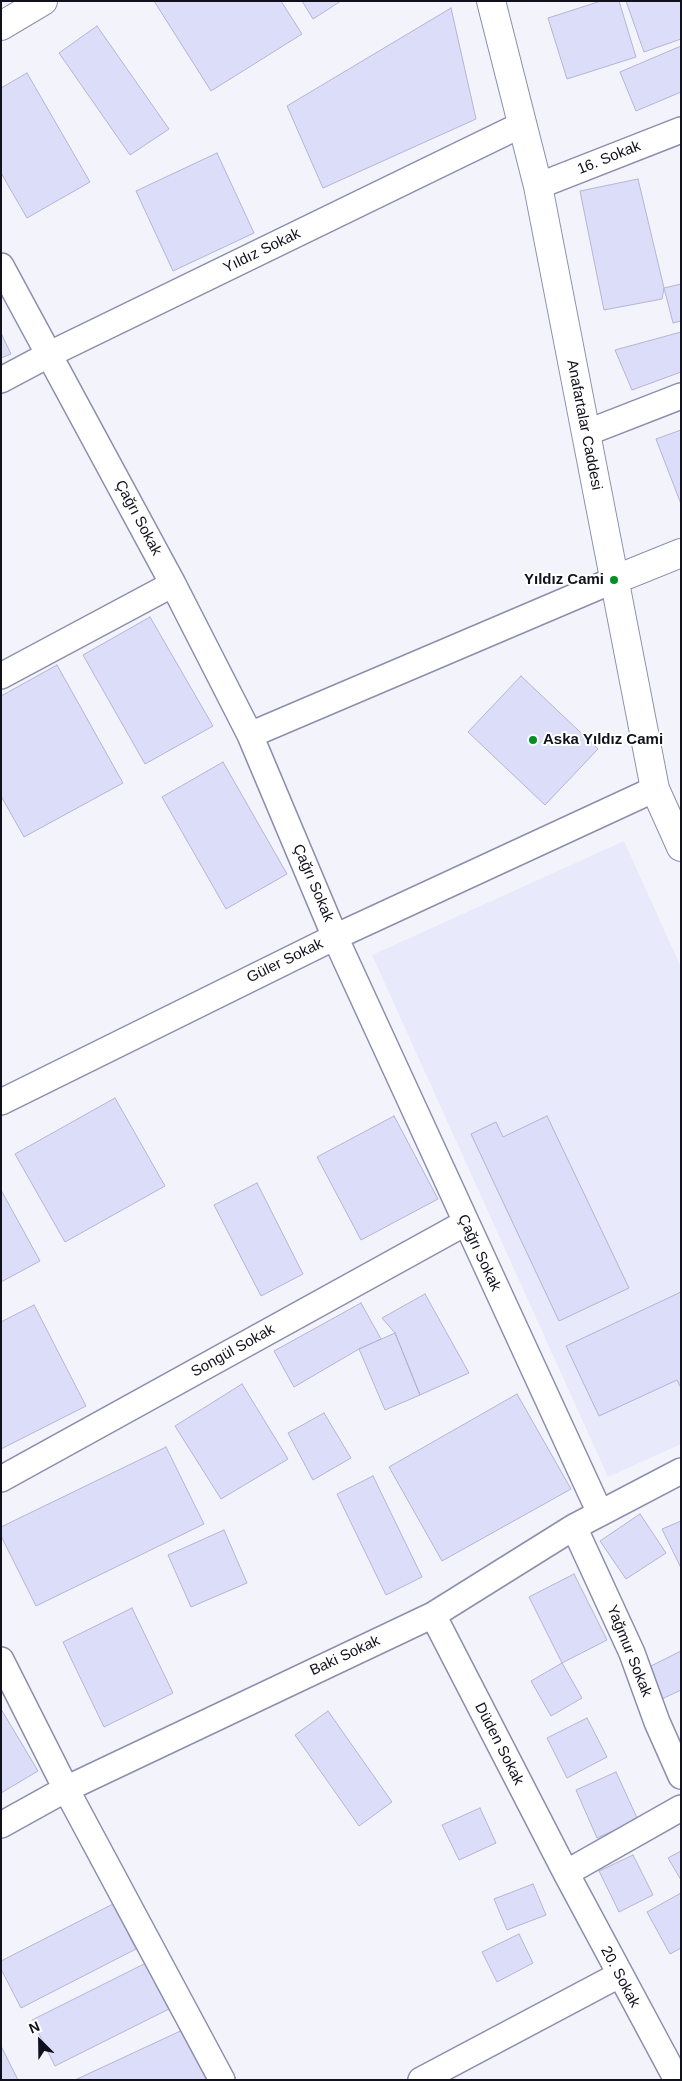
<!DOCTYPE html>
<html>
<head>
<meta charset="utf-8">
<style>
	body { margin:0 }
	#map { position:relative; width:682px; height:2081px; overflow:hidden; background:#f3f4fb; font-family:Helvetica,sans-serif }
	canvas { display:block }
	.frame { position:absolute; inset:0; border:2px solid #10111c; pointer-events:none }
	.north { position:absolute; left:15px; top:2016px; width:50px; height:50px; -webkit-text-stroke:4px #fff; paint-order:stroke; rotate:337deg; font-size:14px; font-weight:700; line-height:20px; text-align:center; color:#10111c }
	.north::after { content:''; display:block; margin:auto; width:18px; height:22px; background:#10111c; clip-path:polygon(50% 0,100% 100%,50% 72%,0 100%) }
</style>
</head>
<body>
<div id="map">
<canvas width="682" height="2081"></canvas>
<div class="frame"></div>
<div class="north">N</div>
</div>
<script>
const context = document.querySelector('canvas').getContext('2d');
context.lineJoin = 'round';
function fill(path, color) {
  context.fillStyle = color;
  context.fill(path, 'evenodd');
}
function toPath(rows) {
  const path = new Path2D();
  for (const r of rows) {
    path.moveTo(r[0], r[1]);
    for (let i = 2; i < r.length; i += 2) path.lineTo(r[i], r[i + 1]);
  }
  return path;
}
function trace(path, color, width, dash) {
  context.strokeStyle = color;
  context.lineWidth = width;
  context.lineCap = dash ? 'butt' : 'round';
  context.setLineDash(dash || []);
  context.stroke(path);
}
function label(font, color, halo, rows, align = 'center') {
  context.font = font + ' Helvetica,sans-serif';
  context.lineWidth = 4;
  context.setLineDash([]);
  context.textBaseline = 'middle';
  context.strokeStyle = halo;
  context.fillStyle = color;
  for (const [text, x, y, turn = 0] of rows) {
    context.save();
    context.translate(x, y);
    context.rotate((+turn || 0) * Math.PI / 180);
    context.textAlign = isNaN(turn) ? turn : align;
    if (halo) context.strokeText(text, 0, 0);
    context.fillText(text, 0, 0);
    context.restore();
  }
}
fill(toPath([
	[624,841,681,967,681,1444,608,1477,372,955]
]), '#e8e9fa');
const building = toPath([
	[154,1,281,1,302,34,211,91,154,1],
	[302,1,341,1,313,19,302,1],
	[601,1,619,1,636,57,567,79,548,18,601,1],
	[626,1,681,1,681,39,644,52,626,1],
	[451,8,476,119,323,188,287,106,451,8],
	[97,26,169,129,130,155,59,53,97,26],
	[681,46,681,92,636,111,620,72,681,46],
	[27,73,90,182,27,218,1,173,1,88,27,73],
	[217,153,254,233,173,271,136,191,217,153],
	[638,179,664,288,662,299,604,310,580,191,638,179],
	[681,284,681,321,673,323,664,288,681,284],
	[681,332,681,372,632,390,615,350,681,332],
	[1,333,11,354,1,358,1,333],
	[681,430,681,504,656,439,681,430],
	[150,617,213,726,145,764,83,655,150,617],
	[57,665,123,783,24,837,1,796,1,696,57,665],
	[521,676,598,749,545,805,468,732,521,676],
	[223,762,287,874,226,909,162,797,223,762],
	[115,1098,165,1186,65,1242,15,1154,115,1098],
	[394,1116,438,1199,361,1240,317,1157,394,1116],
	[547,1116,629,1288,559,1321,471,1134,496,1122,503,1137,547,1116],
	[257,1183,303,1274,261,1296,214,1205,257,1183],
	[1,1190,40,1261,1,1282,1,1190],
	[681,1292,681,1388,677,1380,599,1416,566,1346,681,1292],
	[425,1294,469,1373,420,1395,395,1333,382,1318,425,1294],
	[361,1303,381,1339,359,1349,294,1387,274,1351,361,1303],
	[34,1305,86,1406,1,1449,1,1322,34,1305],
	[395,1333,420,1395,385,1410,359,1349,395,1333],
	[242,1384,288,1459,221,1499,175,1426,242,1384],
	[517,1394,571,1489,442,1561,389,1467,517,1394],
	[324,1413,351,1458,313,1480,288,1433,324,1413],
	[166,1447,204,1524,36,1606,1,1536,1,1527,166,1447],
	[373,1476,422,1577,386,1595,337,1494,373,1476],
	[640,1514,666,1553,626,1579,600,1541,640,1514],
	[681,1521,681,1568,662,1529,681,1521],
	[224,1530,247,1583,191,1607,168,1555,224,1530],
	[574,1574,607,1640,562,1663,529,1597,574,1574],
	[132,1608,173,1693,104,1727,63,1642,132,1608],
	[681,1651,681,1690,662,1699,647,1668,681,1651],
	[562,1663,582,1698,551,1716,531,1681,562,1663],
	[1,1709,38,1771,1,1793,1,1709],
	[328,1711,392,1802,359,1826,295,1735,328,1711],
	[587,1718,607,1757,567,1778,547,1738,587,1718],
	[616,1772,638,1820,597,1838,576,1790,616,1772],
	[480,1808,496,1843,459,1860,442,1825,480,1808],
	[681,1851,681,1880,668,1858,681,1851],
	[633,1855,653,1895,619,1912,599,1871,633,1855],
	[533,1884,546,1915,507,1930,494,1899,533,1884],
	[681,1893,681,1948,670,1954,647,1912,681,1893],
	[113,1904,136,1949,21,2008,1,1969,1,1961,113,1904],
	[519,1934,533,1963,497,1982,482,1952,519,1934],
	[146,1963,169,2009,55,2066,32,2020,146,1963],
	[189,2027,214,2080,75,2080,189,2027],
	[1,2046,18,2080,1,2080,1,2046]
]);
fill(building, '#dcdef9');
trace(building, '#b2b4d5', 1);
const minor = toPath([
	[538,186,681,130],
	[1,266,173,584,250,735,335,937,600,1513],
	[1,380,50,354,523,124],
	[586,433,681,396],
	[1,676,173,584],
	[250,735,614,580],
	[1,1102,335,937,655,789],
	[1,1479,465,1223],
	[574,1527,632,1653,657,1722,681,1776],
	[433,1615,566,1873,677,2080],
	[1,1660,66,1789,222,2080],
	[1,1825,66,1789,433,1615,574,1527,681,1471],
	[566,1873,681,1808],
	[421,2080,619,1975]
]);
const tertiary = toPath([
	[491,1,538,186,655,789,681,847],
	[1,26,43,1],
	[614,580,681,553]
]);
trace(minor, '#8b8ead', 28);
trace(tertiary, '#8b8ead', 30);
trace(minor, '#fff', 25);
trace(tertiary, '#fff', 28);
for (const [x, y, r, color] of [
	[614,580,5,"#039022"],
	[533,740,5,"#039022"]
]) {
  const dot = new Path2D();
  dot.arc(x, y, r, 0, 2 * Math.PI);
  context.fillStyle = color;
  context.fill(dot);
  trace(dot, '#fff', 2);
}
label('15px', '#10111c', '#fff', [
	["16. Sokak",609,158,-22],
	["Yıldız Sokak",262,251,-26],
	["Anafartalar Caddesi",584,425,79],
	["Çağrı Sokak",138,518,62],
	["Çağrı Sokak",313,883,67],
	["Güler Sokak",285,961,-26],
	["Çağrı Sokak",479,1253,65],
	["Songül Sokak",233,1351,-29],
	["Yağmur Sokak",629,1651,68],
	["Baki Sokak",345,1656,-25],
	["Düden Sokak",499,1744,63],
	["20. Sokak",620,1977,62]
]);
label('bold 15px', '#10111c', '#fff', [
	["Yıldız Cami",604,580],
	["Aska Yıldız Cami",543,740,"left"]
], 'right');
</script>
</body>
</html>
